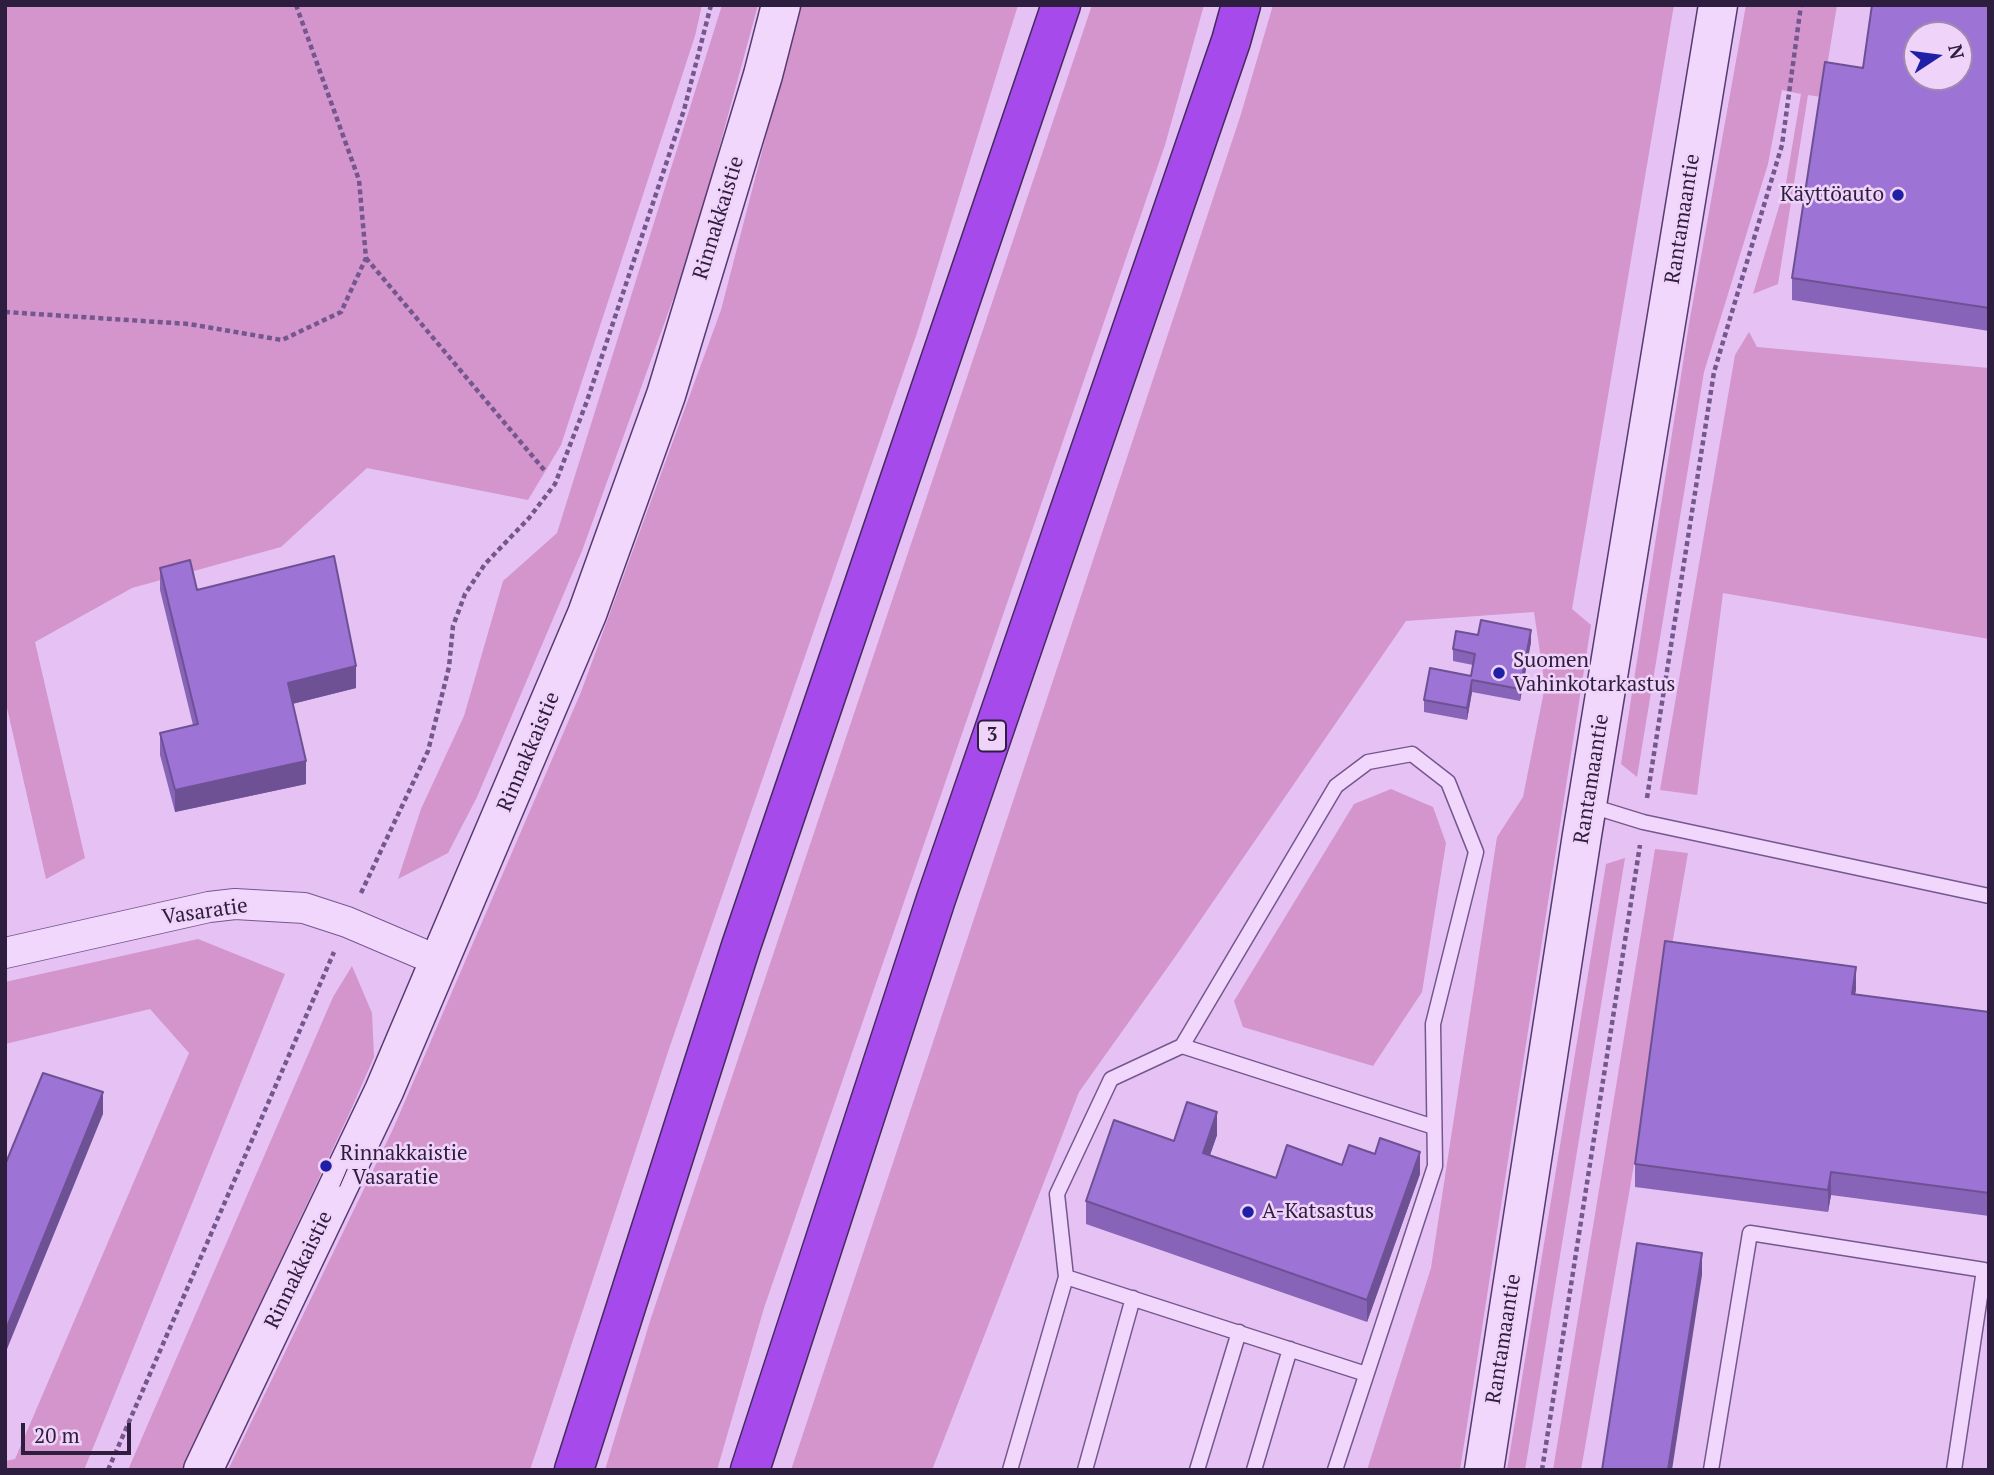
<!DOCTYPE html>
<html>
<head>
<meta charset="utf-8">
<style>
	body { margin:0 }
	#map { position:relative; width:1994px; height:1475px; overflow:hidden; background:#e5c2f3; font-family:"PT Serif",serif }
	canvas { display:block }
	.frame { position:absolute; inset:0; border:7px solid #2d1d3e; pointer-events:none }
	.north { position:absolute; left:1903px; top:21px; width:70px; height:70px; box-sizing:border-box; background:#efd3f9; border:2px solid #a18aae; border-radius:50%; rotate:77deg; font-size:19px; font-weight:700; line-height:28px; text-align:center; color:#2d1d3e }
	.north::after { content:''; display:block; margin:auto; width:24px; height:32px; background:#2020a6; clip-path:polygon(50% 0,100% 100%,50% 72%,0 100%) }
	.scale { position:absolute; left:21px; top:1423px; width:110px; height:32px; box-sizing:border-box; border:4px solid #2d1d3e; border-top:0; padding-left:9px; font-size:21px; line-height:24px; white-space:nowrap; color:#2d1d3e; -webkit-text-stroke:5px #efd3f9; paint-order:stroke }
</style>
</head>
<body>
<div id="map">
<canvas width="1994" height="1475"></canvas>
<div class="frame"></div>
<div class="north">N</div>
<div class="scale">20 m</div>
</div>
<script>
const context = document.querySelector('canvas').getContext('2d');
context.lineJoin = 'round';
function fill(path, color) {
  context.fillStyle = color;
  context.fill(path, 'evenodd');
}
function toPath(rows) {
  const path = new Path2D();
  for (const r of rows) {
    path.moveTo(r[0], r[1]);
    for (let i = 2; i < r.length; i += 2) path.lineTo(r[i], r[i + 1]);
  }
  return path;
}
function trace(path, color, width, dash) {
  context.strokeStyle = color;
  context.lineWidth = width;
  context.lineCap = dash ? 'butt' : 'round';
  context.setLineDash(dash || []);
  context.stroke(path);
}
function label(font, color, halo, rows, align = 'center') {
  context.font = font + ' "PT Serif",serif';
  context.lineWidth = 5;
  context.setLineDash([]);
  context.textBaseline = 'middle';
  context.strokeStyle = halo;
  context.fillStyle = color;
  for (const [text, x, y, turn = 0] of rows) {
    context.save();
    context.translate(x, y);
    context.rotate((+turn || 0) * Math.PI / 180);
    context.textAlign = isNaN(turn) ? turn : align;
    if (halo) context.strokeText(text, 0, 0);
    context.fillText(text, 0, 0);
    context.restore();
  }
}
fill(toPath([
	[5,5,702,5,695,36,561,445,528,500,367,468,281,547,132,588,35,642,85,858,46,879,5,699],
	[722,5,758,5,693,244,582,551,477,797,448,853,398,879,421,809,464,716,503,581,557,533],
	[800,5,1018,5,917,333,671,1043,530,1470,228,1470,393,1129,581,692,721,310],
	[1092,5,1204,5,1165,145,764,1308,717,1470,605,1470,650,1321],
	[1273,5,1674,5,1572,609,1591,625,1460,1470,1367,1470,1431,1268,1497,837,1523,797,1545,686,1534,612,1406,621,1175,957,1079,1092,932,1470,791,1470,1241,114],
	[1746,5,1837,5,1822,97,1808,95,1778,284,1753,294,1786,183,1801,94,1782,90,1768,164,1704,372,1637,777,1621,764,1689,324],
	[1749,332,1757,347,1989,368,1989,639,1723,593,1697,795,1660,790,1735,355],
	[1391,789,1433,807,1446,843,1422,992,1373,1066,1243,1027,1234,1001,1354,804],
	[1655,849,1688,853,1581,1470,1553,1470],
	[1625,858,1525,1470,1507,1470,1606,864],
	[198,939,285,974,84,1470,5,1470,5,1461,15,1459,189,1053,150,1009,5,1044,5,982],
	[352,966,372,1013,374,1057,350,1112,182,1470,128,1470,333,997]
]), '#d395cb');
const lane = toPath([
	[1588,805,1643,822,1989,896],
	[1182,1046,1434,1127],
	[1066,1277,1366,1374],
	[1010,1470,1066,1277,1057,1194,1111,1079,1182,1046,1336,786,1368,762,1412,754,1448,782,1476,852,1433,1024,1435,1166,1335,1470],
	[1085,1470,1133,1298],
	[1197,1470,1239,1332],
	[1254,1470,1290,1349],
	[1711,1470,1750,1233,1984,1270,1954,1470]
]);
const street = toPath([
	[5,953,209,907,235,904,304,908,347,922,441,962]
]);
const secondary = toPath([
	[203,1470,384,1091,587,614,666,395,763,75,781,5],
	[1484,1470,1582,835,1718,5]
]);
const highway = toPath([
	[574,1470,741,946,1061,5],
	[750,1470,936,899,1231,41,1241,5]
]);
trace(lane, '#75578f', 17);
trace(street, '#75578f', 32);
trace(secondary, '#563a71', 41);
trace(highway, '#432b5d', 41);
trace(toPath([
	[366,258,545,471],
	[5,312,189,324,282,340,341,312,366,258,359,180,296,5],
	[1647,798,1714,372,1782,145,1801,5],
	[361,893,428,751,449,667,453,626,465,594,485,564,529,518,555,484,587,401,684,110,711,5],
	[108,1470,334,952],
	[1542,1470,1640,845]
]), '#75578f', 4.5, [5, 3.5]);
trace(lane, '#f2d7fc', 14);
trace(street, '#f2d7fc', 30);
trace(secondary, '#f2d7fc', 38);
trace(highway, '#a64aeb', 38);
fill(toPath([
	[1989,5,1989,331,1792,300,1792,278,1863,68],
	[160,568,356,688,292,704,306,784,175,812,160,755,160,733,193,725,160,590],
	[1478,635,1531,642,1520,701,1472,692,1467,720,1424,712,1424,700,1471,676,1473,665,1453,661,1453,649],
	[1856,989,1855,994,1989,1012,1989,1216,1831,1195,1828,1212,1635,1187,1635,1164],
	[1217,1135,1210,1155,1276,1178,1342,1165,1420,1174,1367,1322,1086,1224,1086,1201,1174,1141]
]), '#8764b7');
fill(toPath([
	[1531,630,1531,642,1520,701,1520,689],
	[356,666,356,688,288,705,288,683],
	[1472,680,1472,692,1467,720,1467,708],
	[306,761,306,784,175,812,175,790],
	[1856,967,1856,989,1852,1016,1852,994],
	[103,1092,103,1114,5,1354,5,1332],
	[1217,1112,1217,1135,1203,1175,1203,1153],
	[1420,1152,1420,1174,1367,1322,1367,1300],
	[1831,1172,1831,1195,1828,1212,1828,1190],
	[1702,1253,1702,1275,1672,1470,1668,1470]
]), '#6e5195');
const building = toPath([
	[1872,5,1989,5,1989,308,1792,278,1825,62,1863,68,1872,5],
	[1917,35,1959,35,1959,77,1917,77,1917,35],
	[334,556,356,666,288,683,306,761,175,790,160,733,198,724,160,568,190,560,197,590,334,556],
	[1481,620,1531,630,1520,689,1472,680,1467,708,1424,700,1430,668,1471,676,1475,654,1453,649,1456,631,1478,635,1481,620],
	[1665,941,1856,967,1852,994,1989,1012,1989,1193,1831,1172,1828,1190,1635,1164,1665,941],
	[43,1073,103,1092,5,1332,5,1165,43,1073],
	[1187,1102,1217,1112,1203,1153,1276,1178,1287,1145,1342,1165,1349,1145,1375,1154,1380,1138,1420,1152,1367,1300,1086,1201,1114,1120,1174,1141,1187,1102],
	[1637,1243,1702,1253,1668,1470,1602,1470,1637,1243]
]);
fill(building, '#9d74d5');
trace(building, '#6e5195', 2);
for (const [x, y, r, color] of [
	[1898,195,7,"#2020a6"],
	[1499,673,7,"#2020a6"],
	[326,1166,7,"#2020a6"],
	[1248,1212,7,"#2020a6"]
]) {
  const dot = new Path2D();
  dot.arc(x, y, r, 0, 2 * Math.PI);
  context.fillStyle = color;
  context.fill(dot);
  trace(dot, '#efd3f9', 2.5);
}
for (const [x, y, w] of [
	[992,736,28]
]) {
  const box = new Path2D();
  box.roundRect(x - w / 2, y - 15.5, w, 31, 5);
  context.fillStyle = '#efd3f9';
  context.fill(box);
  trace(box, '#2d1d3e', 2);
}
label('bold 19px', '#2d1d3e', null, [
	["3",992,736]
]);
label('21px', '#2d1d3e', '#efd3f9', [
	["Käyttöauto",1884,195,"right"],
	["Suomen",1513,661],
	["Vahinkotarkastus",1513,685],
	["Rinnakkaistie",340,1154],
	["/ Vasaratie",340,1178],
	["A-Katsastus",1262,1212]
], 'left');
label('21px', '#2d1d3e', '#efd3f9', [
	["Rinnakkaistie",719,218,-73],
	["Rantamaantie",1683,219,-81],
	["Rinnakkaistie",529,752,-67],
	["Rantamaantie",1592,779,-81],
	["Vasaratie",205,912,-8],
	["Rinnakkaistie",299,1270,-64],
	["Rantamaantie",1504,1339,-81]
]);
</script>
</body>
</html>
